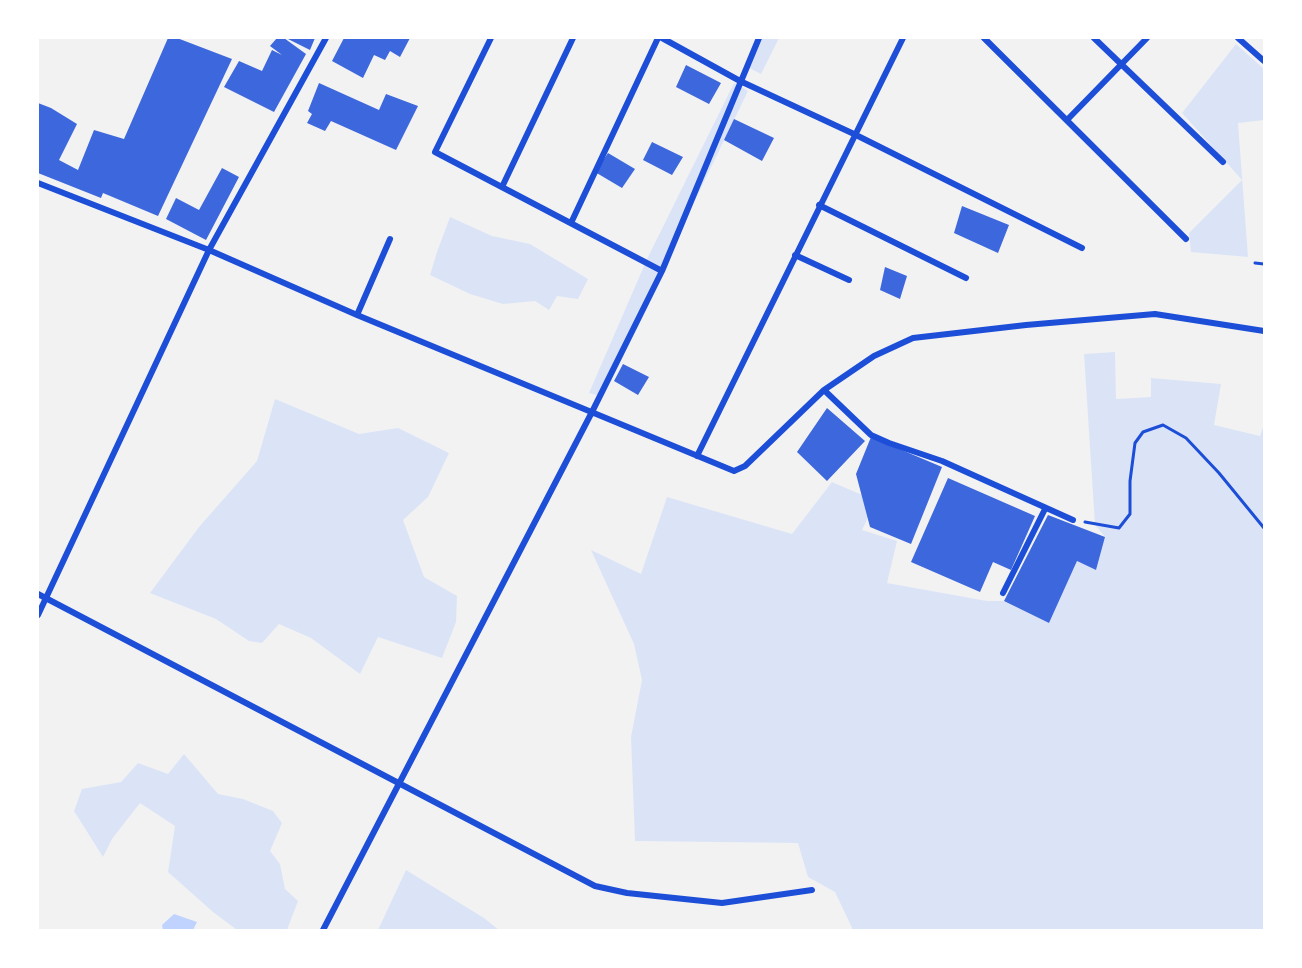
<!DOCTYPE html>
<html>
<head>
<meta charset="utf-8">
<style>
	body { margin:0 }
	#map { position:relative; width:1302px; height:968px; overflow:hidden; background:#f2f2f2; font-family:Arial,sans-serif }
	canvas { display:block }
	.frame { position:absolute; inset:0; border:39px solid #fff; pointer-events:none }
</style>
</head>
<body>
<div id="map">
<canvas width="1302" height="968"></canvas>
<div class="frame"></div>
</div>
<script>
const context = document.querySelector('canvas').getContext('2d');
context.lineJoin = 'round';
function fill(path, color) {
  context.fillStyle = color;
  context.fill(path, 'evenodd');
}
function toPath(rows) {
  const path = new Path2D();
  for (const r of rows) {
    path.moveTo(r[0], r[1]);
    for (let i = 2; i < r.length; i += 2) path.lineTo(r[i], r[i + 1]);
  }
  return path;
}
function trace(path, color, width, dash) {
  context.strokeStyle = color;
  context.lineWidth = width;
  context.lineCap = dash ? 'butt' : 'round';
  context.setLineDash(dash || []);
  context.stroke(path);
}
fill(toPath([
	[759,38,779,38,761,74,745,66],
	[1236,44,1264,69,1264,120,1238,123,1248,257,1191,252,1189,233,1242,180,1182,113],
	[734,83,748,91,600,396,589,393,647,259],
	[450,217,492,236,530,244,588,279,578,299,557,296,549,310,535,301,503,304,470,294,430,275,437,252],
	[1115,352,1116,399,1151,397,1151,378,1221,384,1214,425,1260,436,1264,424,1264,930,853,930,835,892,808,877,798,843,635,841,631,737,642,680,634,644,591,550,641,574,667,497,792,534,832,482,876,501,862,530,897,541,887,583,987,601,1004,601,1049,623,1077,561,1096,570,1105,537,1095,525,1084,354],
	[275,399,359,434,398,428,449,453,428,497,403,520,424,577,457,596,456,622,442,658,378,637,360,674,311,638,279,624,262,643,249,641,216,619,150,593,199,527,257,461],
	[184,754,218,794,243,799,273,811,282,823,270,851,280,864,285,889,298,901,287,930,237,930,213,912,168,872,175,826,140,803,112,839,103,857,74,811,82,789,121,782,138,763,168,774],
	[406,870,484,918,499,930,378,930]
]), '#dbe4f7');
fill(toPath([
	[174,914,197,922,193,930,163,930,162,925]
]), '#bfd3fe');
fill(toPath([
	[168,38,177,38,232,59,158,216,103,193,101,198,38,173,38,103,51,108,77,124,59,160,78,170,94,130,124,139],
	[277,38,284,38,306,54,274,112,224,87,239,61,262,71,272,50,282,55,270,46],
	[286,38,315,38,310,50],
	[344,38,410,38,400,57,390,51,385,60,374,55,363,78,332,61],
	[686,65,721,83,709,104,676,87],
	[319,83,379,110,386,94,418,106,396,150,331,121,325,131,307,123,312,114,308,111],
	[734,119,774,138,762,161,724,140],
	[652,142,683,157,672,175,643,160],
	[608,153,635,169,622,188,595,172],
	[222,168,239,177,206,240,166,219,176,198,199,210],
	[962,206,1009,225,998,253,954,233],
	[885,267,907,276,900,299,880,290],
	[623,364,649,377,638,395,614,381],
	[827,408,865,441,827,481,797,452],
	[871,437,942,467,911,544,870,527,856,474],
	[948,478,1035,516,1011,570,993,562,980,592,911,562],
	[1048,515,1105,537,1096,570,1077,561,1049,623,1004,601]
]), '#3d67dc');
trace(toPath([
	[1255,263,1264,264],
	[1085,522,1119,528,1130,514,1130,481,1135,443,1143,432,1163,425,1186,438,1219,473,1264,528]
]), '#1d4ed8', 3);
trace(toPath([
	[491,38,435,152,662,271],
	[662,38,740,81,854,134,1082,248],
	[984,38,1186,239],
	[1094,38,1223,162],
	[1238,38,1264,61],
	[1067,120,1147,38],
	[38,183,209,250,357,315,734,471,745,466,824,390,874,356,913,338,1026,325,1155,314,1264,331],
	[502,187,573,38],
	[819,205,966,278],
	[571,223,658,38],
	[795,255,849,280],
	[357,315,390,239],
	[824,390,871,435,889,443,942,461,1073,520],
	[697,456,903,38],
	[1003,593,1045,509],
	[38,594,595,886,627,893,722,903,812,890],
	[38,615,209,250,326,38],
	[323,930,592,412,662,271,759,38]
]), '#1d4ed8', 6);
</script>
</body>
</html>
